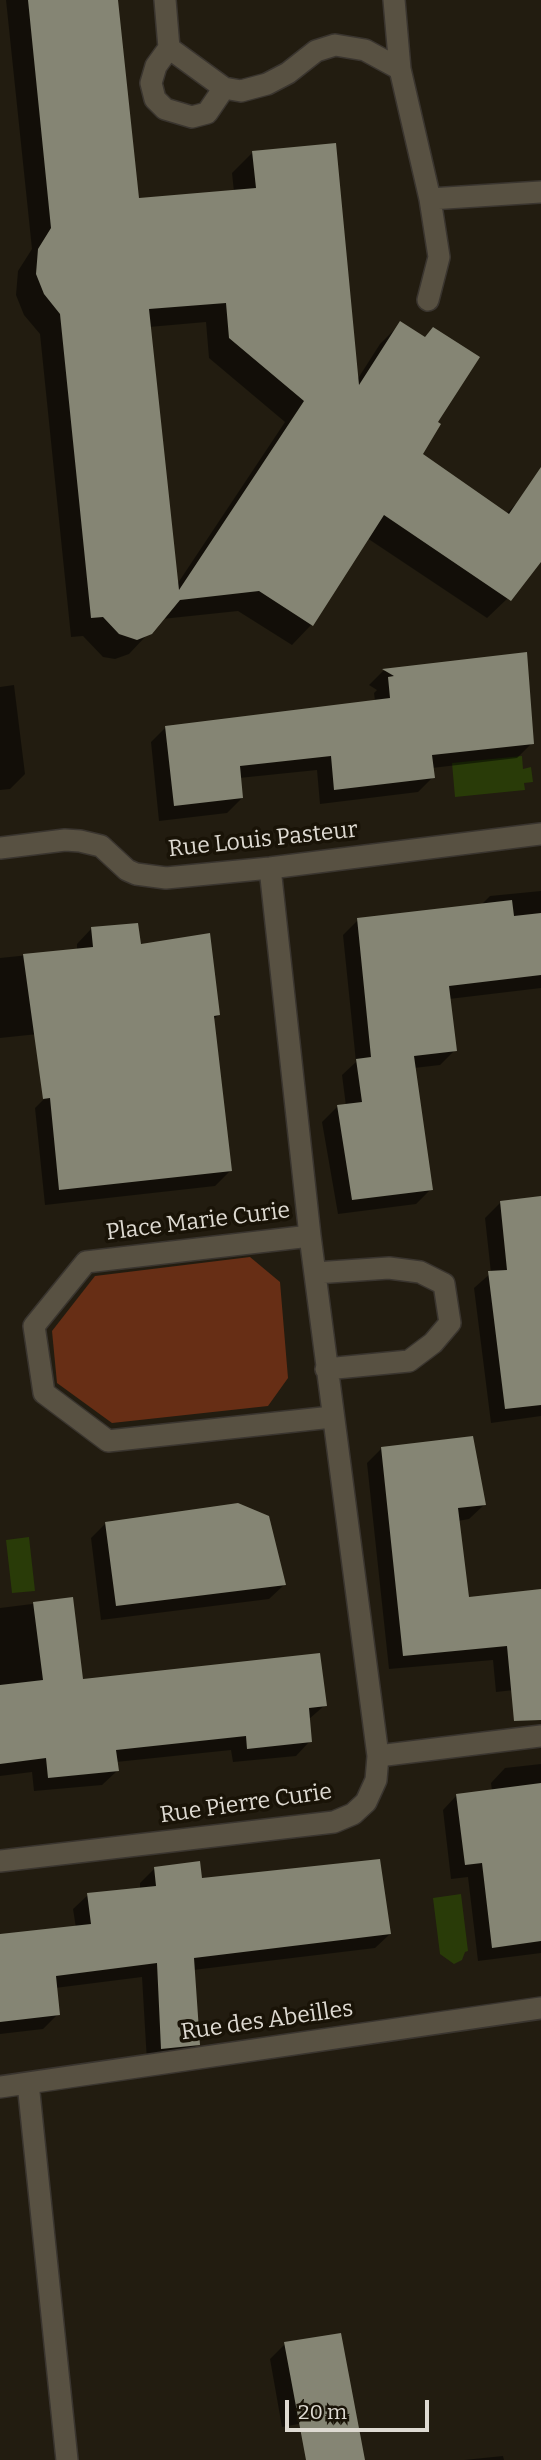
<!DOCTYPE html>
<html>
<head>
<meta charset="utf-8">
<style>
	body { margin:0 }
	#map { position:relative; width:541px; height:2460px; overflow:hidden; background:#221c10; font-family:Bitter,serif }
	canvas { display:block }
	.scale { position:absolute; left:285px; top:2400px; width:144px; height:32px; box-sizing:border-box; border:4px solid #dedad2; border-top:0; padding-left:9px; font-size:21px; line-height:24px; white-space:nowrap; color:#dedad2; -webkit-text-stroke:5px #191307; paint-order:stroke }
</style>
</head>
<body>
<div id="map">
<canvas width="541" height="2460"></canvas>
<div class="scale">20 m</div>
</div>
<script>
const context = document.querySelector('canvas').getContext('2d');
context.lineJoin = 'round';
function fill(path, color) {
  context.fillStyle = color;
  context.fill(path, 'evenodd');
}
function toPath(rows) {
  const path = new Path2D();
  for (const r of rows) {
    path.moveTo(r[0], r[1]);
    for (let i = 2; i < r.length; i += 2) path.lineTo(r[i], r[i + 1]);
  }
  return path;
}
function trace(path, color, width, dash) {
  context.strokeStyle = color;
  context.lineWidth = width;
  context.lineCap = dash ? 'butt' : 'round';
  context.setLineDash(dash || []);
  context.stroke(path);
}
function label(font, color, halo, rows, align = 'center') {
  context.font = font + ' Bitter,serif';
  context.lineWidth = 7;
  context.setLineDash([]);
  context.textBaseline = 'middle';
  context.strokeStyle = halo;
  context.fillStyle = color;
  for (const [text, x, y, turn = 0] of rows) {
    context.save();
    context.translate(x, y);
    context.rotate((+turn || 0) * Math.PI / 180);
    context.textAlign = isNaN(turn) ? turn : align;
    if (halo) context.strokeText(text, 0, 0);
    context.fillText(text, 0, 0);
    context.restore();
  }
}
fill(toPath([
	[250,1257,280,1282,288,1378,268,1406,112,1423,57,1383,52,1331,95,1276]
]), '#672e15');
fill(toPath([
	[522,756,523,769,531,767,533,782,524,783,525,790,455,797,452,763],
	[29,1537,35,1591,12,1593,6,1540],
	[461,1894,468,1951,465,1952,462,1960,454,1964,440,1954,433,1898]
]), '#293b08');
fill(toPath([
	[6,0,116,0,137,200,234,192,232,173,253,152,357,380,380,344,401,323,424,338,433,329,436,422,420,454,506,514,522,498,541,510,541,553,508,598,487,618,367,538,312,624,292,645,238,611,162,619,129,654,115,659,103,657,83,636,71,637,40,334,24,315,16,295,18,271,32,249],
	[206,322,209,358,285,422,176,586,149,327],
	[525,654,532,743,517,758,432,768,433,777,418,792,320,804,317,770,239,778,242,798,227,813,159,821,151,742,166,727,375,701,374,693,377,690,369,685,383,671],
	[14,685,25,774,10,789,0,790,0,687],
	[541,891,541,988,449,999,455,1050,440,1065,414,1068,431,1189,416,1204,338,1214,322,1122,337,1107,346,1106,342,1075,356,1062,343,935,358,920,481,905,490,896],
	[91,929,139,946,218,1015,213,1020,230,1171,215,1186,45,1205,35,1108,45,1098,38,1034,0,1038,0,958,77,950,77,944],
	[541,1198,541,1416,491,1423,474,1288,491,1273,485,1218,500,1203],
	[382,1448,484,1505,469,1519,458,1521,467,1599,541,1590,541,1687,496,1692,493,1660,389,1669,367,1463],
	[106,1523,284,1585,269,1599,101,1620,91,1538],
	[72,1599,81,1681,325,1705,308,1720,310,1741,296,1756,233,1762,231,1750,116,1762,117,1771,102,1785,34,1791,32,1772,0,1776,0,1608],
	[541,1764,541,1953,478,1961,468,1877,451,1879,443,1810,457,1795,492,1791,491,1783,505,1768],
	[154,1869,201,1880,390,1934,375,1948,193,1970,198,2044,183,2059,147,2062,142,1977,55,1988,58,2014,43,2029,0,2034,0,1936,76,1928,73,1909,88,1895,140,1889,140,1883],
	[285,2344,337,2417,282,2427,270,2359],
	[503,2456,504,2460,464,2460]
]), '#0007');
fill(toPath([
	[28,0,118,0,139,198,256,188,252,151,336,143,359,385,400,321,425,337,433,327,480,357,438,422,441,424,423,454,509,514,541,467,541,562,511,601,384,515,313,626,259,591,180,600,152,634,137,640,119,634,103,617,91,618,60,314,44,294,36,274,38,249,51,228],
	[226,303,229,338,304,401,179,590,149,309],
	[527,652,534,744,432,755,435,778,334,790,331,756,240,766,243,798,174,806,165,726,390,698,388,677,394,676,382,669],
	[512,900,514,916,541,913,541,975,449,986,457,1051,414,1056,433,1190,352,1200,337,1105,362,1102,356,1059,371,1057,357,918],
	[138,923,141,944,210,933,220,1015,214,1016,232,1171,59,1190,50,1098,43,1099,23,954,93,947,91,927],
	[541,1196,541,1405,505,1409,488,1271,507,1270,500,1201],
	[473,1436,486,1505,458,1508,469,1597,541,1589,541,1720,514,1721,507,1646,403,1656,381,1447],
	[238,1503,269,1516,286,1585,116,1606,105,1522],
	[73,1597,83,1679,320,1653,327,1706,309,1708,312,1742,247,1749,246,1736,116,1750,119,1771,48,1778,46,1758,0,1764,0,1685,43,1680,33,1602],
	[541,1783,541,1941,492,1948,482,1863,465,1865,456,1794],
	[380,1859,391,1934,194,1958,200,2045,161,2049,157,1963,56,1976,60,2015,0,2022,0,1934,91,1924,87,1893,156,1886,154,1867,200,1861,202,1878],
	[341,2333,365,2460,306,2460,284,2342]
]), '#858574');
const minor = toPath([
	[165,0,169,48,224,88,241,91,267,84,288,73,316,51,335,45,365,50,400,69,430,199,439,257,428,300],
	[394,0,400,69],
	[169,48,156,66,151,83,155,99,165,109,192,117,207,113,224,88],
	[430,199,541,192],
	[0,848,65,840,80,841,101,846,127,870,136,874,166,878,270,868,541,834],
	[270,868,310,1236,378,1756],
	[310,1236,86,1262,34,1326,44,1393,108,1441,332,1417],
	[315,1273,389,1268,420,1272,444,1284,450,1323,433,1343,409,1361,326,1369],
	[0,1861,334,1822,353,1814,366,1802,376,1780,378,1756,541,1736],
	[28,2083,67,2460],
	[0,2087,541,2008]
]);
trace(minor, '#3a352f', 24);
trace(minor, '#585142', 21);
label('23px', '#dedad2', '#191307', [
	["Rue Louis Pasteur",263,840,-6],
	["Place Marie Curie",198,1222,-7],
	["Rue Pierre Curie",246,1804,-8],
	["Rue des Abeilles",267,2021,-8]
]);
</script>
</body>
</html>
